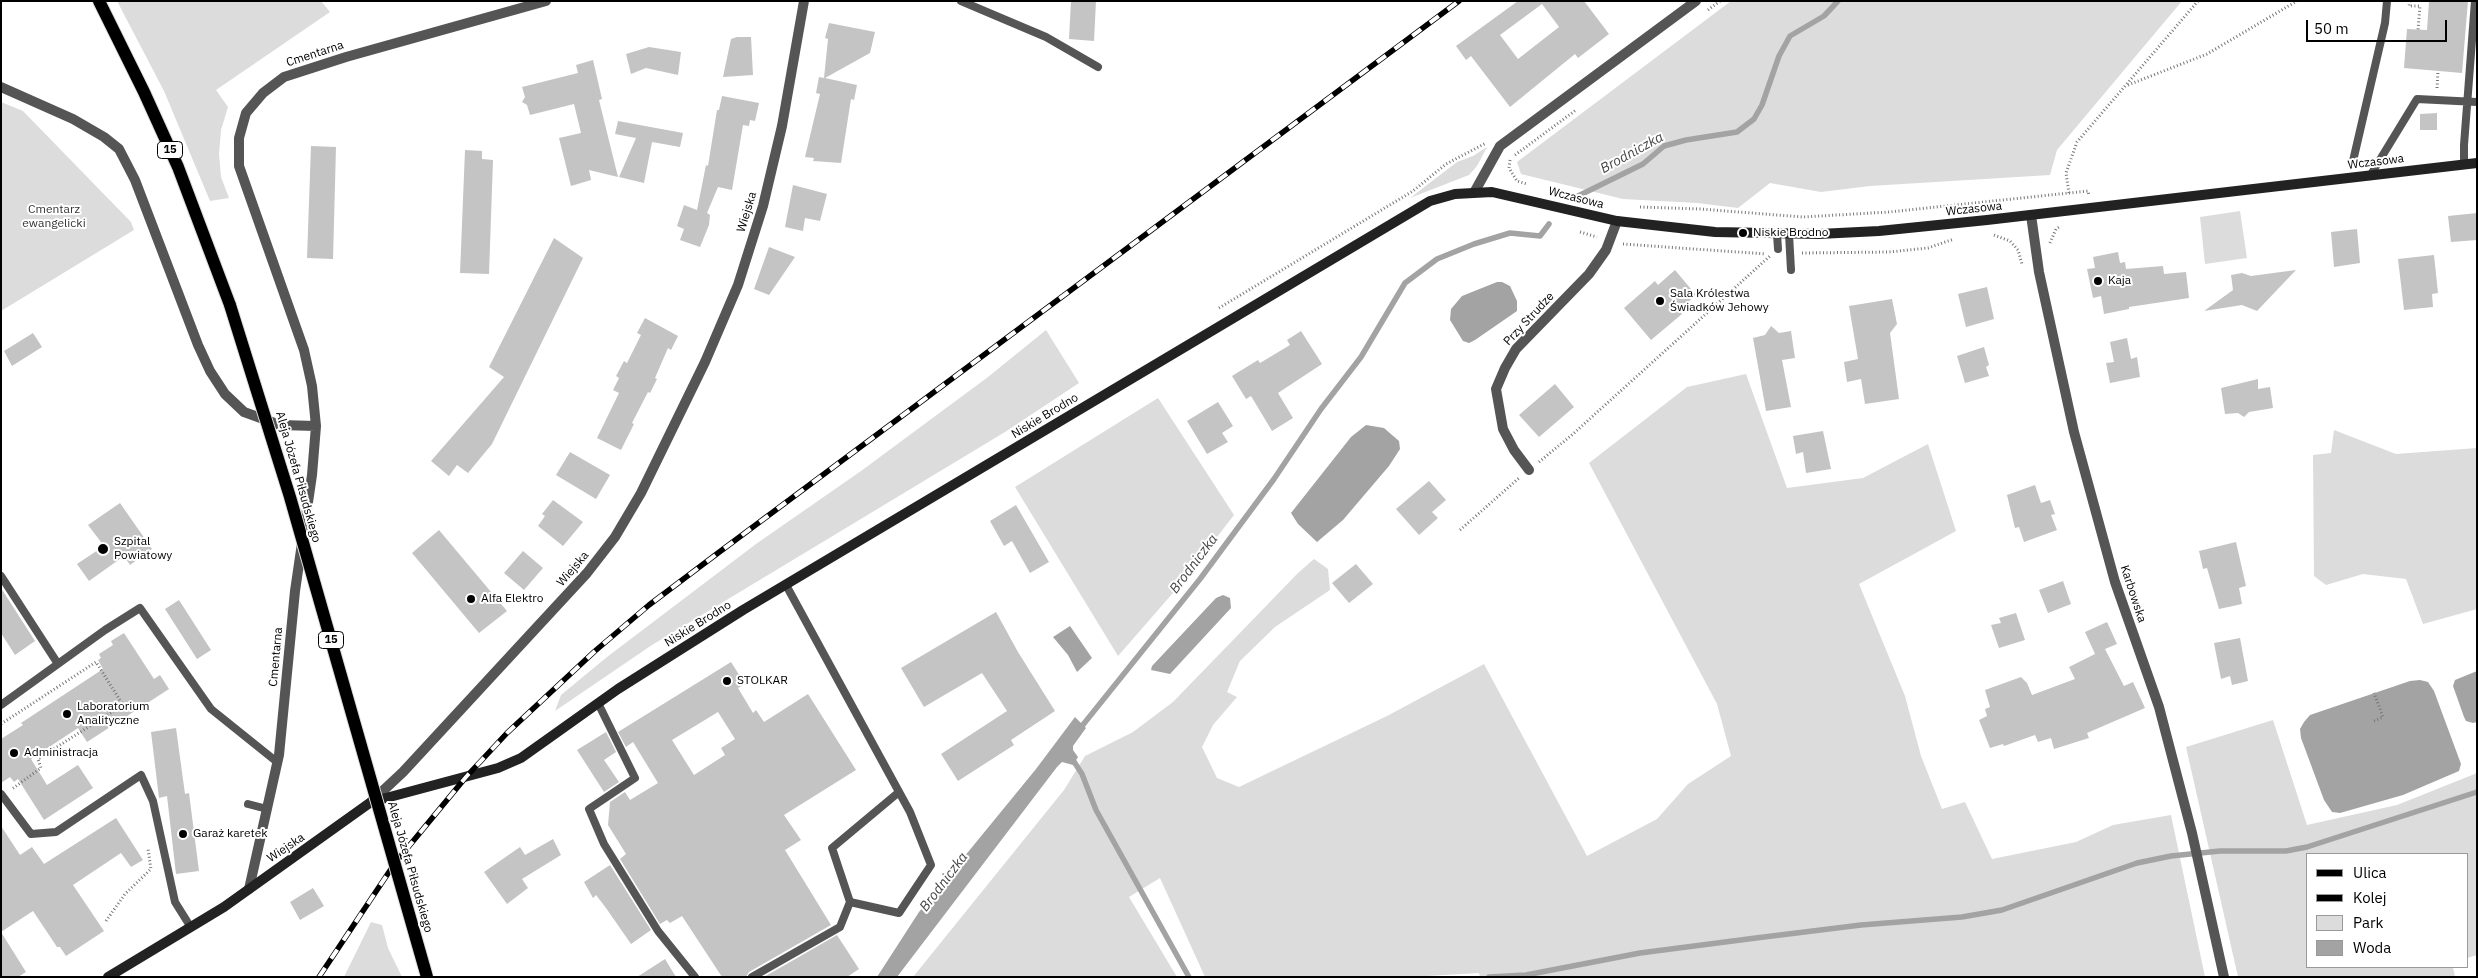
<!DOCTYPE html>
<html>
<head>
<meta charset="utf-8">
<style>
	body { margin:0 }
	#map { position:relative; width:2478px; height:978px; overflow:hidden; background:#fff; font-family:"IBM Plex Sans",sans-serif }
	canvas { display:block }
	.frame { position:absolute; inset:0; border:2px solid #000; pointer-events:none }
	.legend { position:absolute; left:2306px; top:853px; width:162px; height:115px; box-sizing:border-box; background:#fff; border:1px solid #999; margin:0; padding:6px 9px; list-style:none; font-size:15px; color:#000 }
	.legend li { display:flex; align-items:center; gap:10px; height:25px }
	.legend b { width:25px; border:1px solid #999 }
	.scale { position:absolute; left:2306px; top:20px; width:141px; height:22px; box-sizing:border-box; border:2px solid #000; border-top:0; padding-left:6px; font-size:15px; line-height:18px; white-space:nowrap; color:#000; -webkit-text-stroke:4px #fff; paint-order:stroke }
</style>
</head>
<body>
<div id="map">
<canvas width="2478" height="978"></canvas>
<div class="frame"></div>
<ul class="legend">
<li><b style="height:6px;background:#000"></b>Ulica</li>
<li><b style="height:6px;background:#000"></b>Kolej</li>
<li><b style="height:14px;background:#dcdcdc"></b>Park</li>
<li><b style="height:14px;background:#a3a3a3"></b>Woda</li>
</ul>
<div class="scale">50 m</div>
</div>
<script>
const context = document.querySelector('canvas').getContext('2d');
context.lineJoin = 'round';
function fill(path, color) {
  context.fillStyle = color;
  context.fill(path, 'evenodd');
}
function toPath(rows) {
  const path = new Path2D();
  for (const r of rows) {
    path.moveTo(r[0], r[1]);
    for (let i = 2; i < r.length; i += 2) path.lineTo(r[i], r[i + 1]);
  }
  return path;
}
function trace(path, color, width, dash) {
  context.strokeStyle = color;
  context.lineWidth = width;
  context.lineCap = dash ? 'butt' : 'round';
  context.setLineDash(dash || []);
  context.stroke(path);
}
function label(font, color, halo, rows, align = 'center') {
  context.font = font + ' "IBM Plex Sans",sans-serif';
  context.lineWidth = 4;
  context.setLineDash([]);
  context.textBaseline = 'middle';
  context.strokeStyle = halo;
  context.fillStyle = color;
  for (const [text, x, y, turn = 0] of rows) {
    context.save();
    context.translate(x, y);
    context.rotate((+turn || 0) * Math.PI / 180);
    context.textAlign = isNaN(turn) ? turn : align;
    if (halo) context.strokeText(text, 0, 0);
    context.fillText(text, 0, 0);
    context.restore();
  }
}
fill(toPath([
	[117,1,321,1,330,12,216,90,228,107,221,130,219,154,221,177,229,198,210,201,164,91],
	[1731,1,2182,1,2057,150,2050,175,1870,186,1821,192,1770,183,1738,208,1697,203,1623,199,1521,174,1517,162],
	[1,102,23,111,131,222,134,230,1,311],
	[1487,147,1477,166,1469,175,1410,198,1457,162,1473,156],
	[2240,211,2247,258,2205,264,2200,217],
	[1046,330,1079,383,1005,432,652,645,555,711,561,695,607,657,756,544,861,471,988,377],
	[1746,374,1787,488,1863,478,1928,444,1956,531,1859,584,1905,696,1921,756,1942,809,1965,802,1992,859,2076,842,2113,825,2171,815,2205,977,1480,977,1479,973,1410,977,1205,977,1160,878,1129,897,1177,977,913,977,1064,790,1085,756,1133,732,1173,702,1298,573,1314,559,1328,569,1330,590,1275,627,1240,661,1227,692,1237,697,1213,725,1202,747,1217,778,1239,787,1387,716,1484,664,1587,856,1657,819,1688,784,1731,756,1717,704,1589,463,1687,387],
	[1158,398,1234,515,1179,586,1118,656,1015,487],
	[2334,430,2396,454,2477,448,2477,609,2423,624,2406,579,2363,574,2326,585,2314,576,2313,455,2331,453],
	[2273,720,2307,825,2397,805,2477,773,2477,955,2467,958,2467,854,2307,854,2307,967,2453,967,2455,977,2238,977,2186,747],
	[371,922,382,925,388,948,402,977,344,977]
]), '#dcdcdc');
fill(toPath([
	[1497,282,1502,282,1510,286,1517,301,1517,311,1475,340,1469,343,1463,341,1450,320,1451,309,1462,296],
	[1366,425,1384,428,1399,441,1400,449,1389,466,1343,520,1317,542,1298,524,1291,513,1351,437],
	[1223,595,1230,598,1231,608,1170,674,1151,670,1152,666,1216,598],
	[1070,626,1092,658,1077,672,1068,655,1053,637],
	[2477,671,2477,722,2473,723,2466,721,2464,717,2453,686,2455,680],
	[2420,680,2428,682,2434,691,2461,764,2459,771,2403,795,2340,813,2332,812,2324,800,2301,738,2300,729,2304,722,2310,715,2410,681],
	[1075,717,1086,728,1073,746,1073,750,1078,757,1073,765,1062,762,1057,767,897,977,877,977,919,912,1036,769]
]), '#a3a3a3');
trace(toPath([
	[1578,196,1643,164,1664,146,1686,140,1737,132,1754,119,1762,105,1779,56,1790,36,1824,16,1838,1],
	[1078,731,1200,579,1274,479,1321,409,1361,357,1405,283,1437,259,1474,244,1510,233,1540,236,1549,224],
	[1071,757,1082,774,1096,810,1189,977],
	[1489,977,1526,975,1640,953,1756,938,1861,925,1962,917,2002,910,2137,863,2171,856,2220,851,2286,851,2307,847,2477,792]
]), '#a3a3a3', 5.5);
fill(toPath([
	[1071,1,1096,1,1094,41,1069,39],
	[1518,1,1584,1,1609,34,1578,58,1575,54,1510,107,1471,56,1466,60,1456,46],
	[1542,4,1559,27,1518,59,1500,35],
	[2429,1,2468,1,2462,73,2404,68,2407,29,2427,30],
	[829,23,875,32,870,53,825,78,857,85,854,100,851,99,841,163,813,161,814,158,805,157,820,94,816,93,819,77,824,78,828,39,825,38],
	[737,37,751,37,753,75,723,77,731,39],
	[649,47,681,52,678,75,646,68,631,74,626,54],
	[593,60,602,99,599,100,618,177,589,170,591,180,571,186,559,138,581,133,574,104,530,115,527,105,522,102,525,97,522,87,578,73,576,65],
	[722,96,759,103,755,121,750,120,749,126,743,125,732,190,718,187,707,213,710,215,709,225,700,247,680,240,684,229,677,226,684,205,697,210,706,165,708,166,717,110,719,110],
	[2437,113,2437,130,2420,130,2420,114],
	[618,121,683,133,680,147,652,142,644,183,619,177,636,138,615,134],
	[311,146,336,147,333,259,307,258],
	[465,150,482,151,482,159,493,160,489,274,460,273],
	[793,185,827,194,820,221,805,218,803,231,785,227],
	[2477,213,2477,240,2451,242,2448,216],
	[2357,229,2360,263,2334,267,2331,232],
	[554,238,583,258,492,444,468,473,457,465,449,476,431,461,504,377,489,367],
	[769,247,795,257,769,295,754,289],
	[2118,252,2120,263,2125,262,2126,269,2163,266,2164,274,2186,272,2189,298,2129,307,2129,309,2104,314,2101,296,2093,298,2087,269,2095,268,2093,257],
	[2434,255,2438,293,2432,294,2433,307,2404,310,2398,259],
	[1675,270,1696,295,1679,310,1682,314,1651,340,1624,308,1655,281,1658,285],
	[2296,270,2257,311,2242,305,2204,311,2233,290,2231,275,2242,273,2251,276],
	[1987,287,1994,319,1966,327,1958,294],
	[1892,299,1897,324,1890,333,1899,399,1865,404,1861,379,1847,382,1844,362,1858,359,1849,306],
	[645,318,678,336,671,350,668,348,655,378,657,379,650,393,648,392,632,423,634,424,621,450,597,438,619,393,613,390,619,378,616,376,624,361,627,363,641,335,637,333],
	[1771,326,1779,333,1791,331,1795,358,1782,360,1791,407,1766,411,1753,338,1765,335],
	[1301,331,1322,364,1278,393,1293,418,1272,431,1251,396,1246,399,1232,376,1258,360,1260,363,1290,345,1287,340],
	[33,333,42,347,12,366,4,351],
	[2127,338,2131,359,2137,357,2140,377,2110,383,2106,363,2114,362,2110,342],
	[1984,347,1989,365,1986,367,1989,376,1965,383,1957,356],
	[2258,379,2258,389,2270,387,2273,408,2249,412,2244,417,2238,413,2225,414,2221,388],
	[1555,384,1574,407,1539,437,1519,415],
	[1218,402,1233,426,1222,433,1228,442,1207,454,1187,421],
	[1823,431,1831,469,1806,473,1803,452,1796,454,1793,436],
	[570,452,610,475,596,499,556,475],
	[1429,481,1446,500,1432,512,1438,518,1419,535,1396,509],
	[2035,485,2041,503,2050,500,2055,514,2051,515,2057,530,2024,542,2019,527,2015,528,2007,495],
	[553,500,583,522,563,546,538,526,545,516,542,514],
	[120,503,152,549,130,565,124,556,89,581,77,564,104,546,88,525],
	[1016,505,1049,562,1030,573,1012,541,1004,546,990,521],
	[439,530,507,611,479,633,412,553],
	[2236,542,2246,586,2239,588,2242,604,2219,609,2207,568,2203,569,2199,551],
	[523,551,543,568,524,590,504,573],
	[1356,564,1373,584,1349,603,1332,583],
	[2063,581,2071,604,2048,613,2039,590],
	[1,588,35,641,15,655,1,633],
	[179,600,211,650,197,659,165,609],
	[996,612,1018,652,1055,711,1011,740,1014,745,958,781,941,754,1007,711,982,673,924,707,901,668],
	[2016,613,2025,640,1999,648,1991,625,2001,623,1999,618],
	[2107,622,2117,644,2105,649,2124,686,2133,682,2145,708,2087,733,2089,738,2054,749,2051,738,2038,742,2035,735,2004,746,2003,744,1990,748,1979,720,1987,716,1985,709,1990,707,1985,690,2021,677,2027,683,2032,695,2075,679,2069,667,2095,654,2085,632],
	[124,633,154,679,160,675,169,689,87,742,78,728,31,759,47,785,78,765,93,788,44,820,18,779,14,782,10,777,1,783,1,739,23,725,21,723,103,669,98,660,101,658,99,654,113,645,111,641],
	[2240,638,2248,681,2232,685,2230,676,2221,679,2214,643],
	[731,662,745,684,738,688,753,713,756,710,764,722,808,694,856,770,784,815,801,840,785,850,831,925,749,972,746,977,722,977,682,916,670,923,667,920,660,924,620,859,626,854,608,825,610,802,625,792,630,800,658,783,633,742,626,747,618,732],
	[718,712,735,739,721,748,725,755,694,775,672,740],
	[176,728,185,794,189,793,199,871,176,874,167,796,159,798,151,732],
	[606,732,616,752,604,760,619,782,604,792,577,750],
	[116,818,143,860,131,867,121,853,73,885,104,931,66,956,60,947,57,947,33,911,1,932,1,826,20,855,32,847,44,864],
	[553,839,561,855,522,879,528,888,507,904,484,872,520,847,525,855],
	[610,865,651,930,631,944,606,908,596,895,593,898,584,882],
	[313,888,324,906,300,920,290,902],
	[1,932,26,972,18,977,1,977],
	[837,935,859,969,847,977,764,977],
	[665,959,676,977,637,977]
]), '#c4c4c4');
const primary = toPath([
	[99,1,144,92,178,167,230,305]
]);
trace(primary, '#dbdbdb', 14);
trace(toPath([
	[2410,1,2409,6,2420,6,2418,30],
	[1708,10,1720,1],
	[2128,85,2207,54,2297,1],
	[2437,88,2438,71],
	[1515,155,1576,110],
	[1510,160,1509,168,1517,181,1527,184],
	[2069,193,2066,173,2077,142,2198,1],
	[1640,207,1700,209,1803,217,1889,212,2088,191,2089,195],
	[1580,232,1597,237],
	[1994,235,2010,241,2018,250,2022,264],
	[2050,243,2056,229,2061,226],
	[1623,244,1766,254],
	[1802,253,1889,252,1928,248,1954,239],
	[1219,308,1413,191,1446,164,1486,143],
	[1539,462,1573,434,1770,256],
	[1460,530,1519,478],
	[2374,721,2383,717,2374,693],
	[1,724,96,662,123,705,38,759,41,768,12,789],
	[106,921,125,894,151,869,148,849]
]), '#777', 3, [1, 2.5]);
trace(toPath([
	[961,1,1046,37,1098,67],
	[2353,161,2385,23,2387,1],
	[2464,164,2464,145,2475,1],
	[2370,176,2417,99,2477,102],
	[1777,234,1778,249],
	[1789,234,1791,270],
	[1,576,58,664],
	[598,703,635,778,589,809,604,844,658,931,695,977],
	[1,705,105,630,140,608,211,709,277,762],
	[1,794,31,834,56,832,141,775,153,801,175,902,190,926],
	[248,804,267,809],
	[850,902,832,848,899,792],
	[752,977,840,927,850,902,899,913,931,865,910,812,786,585]
]), '#555', 8);
trace(toPath([
	[1,87,73,119,104,137,119,149,135,180,198,345,210,371,225,394,244,412,280,425,316,426],
	[1475,191,1500,146,1696,1],
	[2031,215,2039,272,2074,432,2115,582,2159,707,2192,833,2224,977],
	[1529,470,1514,450,1503,429,1496,389,1505,368,1516,349,1589,274,1606,250,1617,221],
	[372,801,403,772,587,573,615,537,641,493,705,362,738,285,763,206,782,126,804,1],
	[249,889,279,755,295,591,312,475,316,426,312,386,304,350,239,166,239,138,246,113,263,93,284,77,346,57,546,1]
]), '#555', 10);
trace(toPath([
	[108,977,224,907,371,802,498,768,521,758,618,689,743,610,1430,201,1455,194,1492,192,1617,221,1715,232,1819,234,1879,231,1987,220,2477,163]
]), '#222', 10);
trace(primary, '#000', 12);
const rail = toPath([
	[319,977,395,863,466,777,507,733,595,651,649,605,718,553,1459,1]
]);
trace(rail, '#000', 5.5);
trace(rail, '#fff', 4, [11]);
const primaryBridge = toPath([
	[230,305,290,497,427,977]
]);
trace(primaryBridge, '#dbdbdb', 14, []);
trace(primaryBridge, '#000', 12);
for (const [x, y, r, color] of [
	[1743,233,5,"#000"],
	[2098,281,5,"#000"],
	[1660,301,5,"#000"],
	[103,549,6,"#000"],
	[471,599,5,"#000"],
	[727,681,5,"#000"],
	[67,714,5,"#000"],
	[14,753,5,"#000"],
	[183,834,5,"#000"]
]) {
  const dot = new Path2D();
  dot.arc(x, y, r, 0, 2 * Math.PI);
  context.fillStyle = color;
  context.fill(dot);
  trace(dot, '#fff', 2);
}
for (const [x, y, w] of [
	[170,150,25],
	[331,640,25]
]) {
  const box = new Path2D();
  box.roundRect(x - w / 2, y - 8.5, w, 17, 4);
  context.fillStyle = '#fff';
  context.fill(box);
  trace(box, '#000', 1);
}
label('bold 11px', '#000', null, [
	["15",170,150],
	["15",331,640]
]);
label('12px', '#000', '#fff', [
	["Cmentarna",315,54,-18],
	["Wczasowa",2376,162,-7],
	["Wczasowa",1576,198,14],
	["Wczasowa",1974,209,-6],
	["Wiejska",747,212,-73],
	["Przy Strudze",1529,319,-47],
	["Niskie Brodno",1045,416,-31],
	["Aleja Józefa Piłsudskiego",298,477,74],
	["Wiejska",573,569,-49],
	["Karbowska",2133,594,72],
	["Niskie Brodno",698,624,-32],
	["Cmentarna",276,657,-85],
	["Wiejska",286,848,-34],
	["Aleja Józefa Piłsudskiego",410,867,74]
]);
label('12px', '#333', '#fff', [
	["Cmentarz",54,210],
	["ewangelicki",54,224]
]);
label('12px', '#000', '#fff', [
	["Niskie Brodno",1753,233],
	["Kaja",2108,281],
	["Sala Królestwa",1670,294],
	["Świadków Jehowy",1670,308],
	["Szpital",114,542],
	["Powiatowy",114,556],
	["Alfa Elektro",481,599],
	["STOLKAR",737,681],
	["Laboratorium",77,707],
	["Analityczne",77,721],
	["Administracja",24,753],
	["Garaż karetek",193,834]
], 'left');
label('italic 14px', '#444', '#fff', [
	["Brodniczka",1632,153,-29],
	["Brodniczka",1194,564,-53],
	["Brodniczka",944,882,-53]
]);
</script>
</body>
</html>
